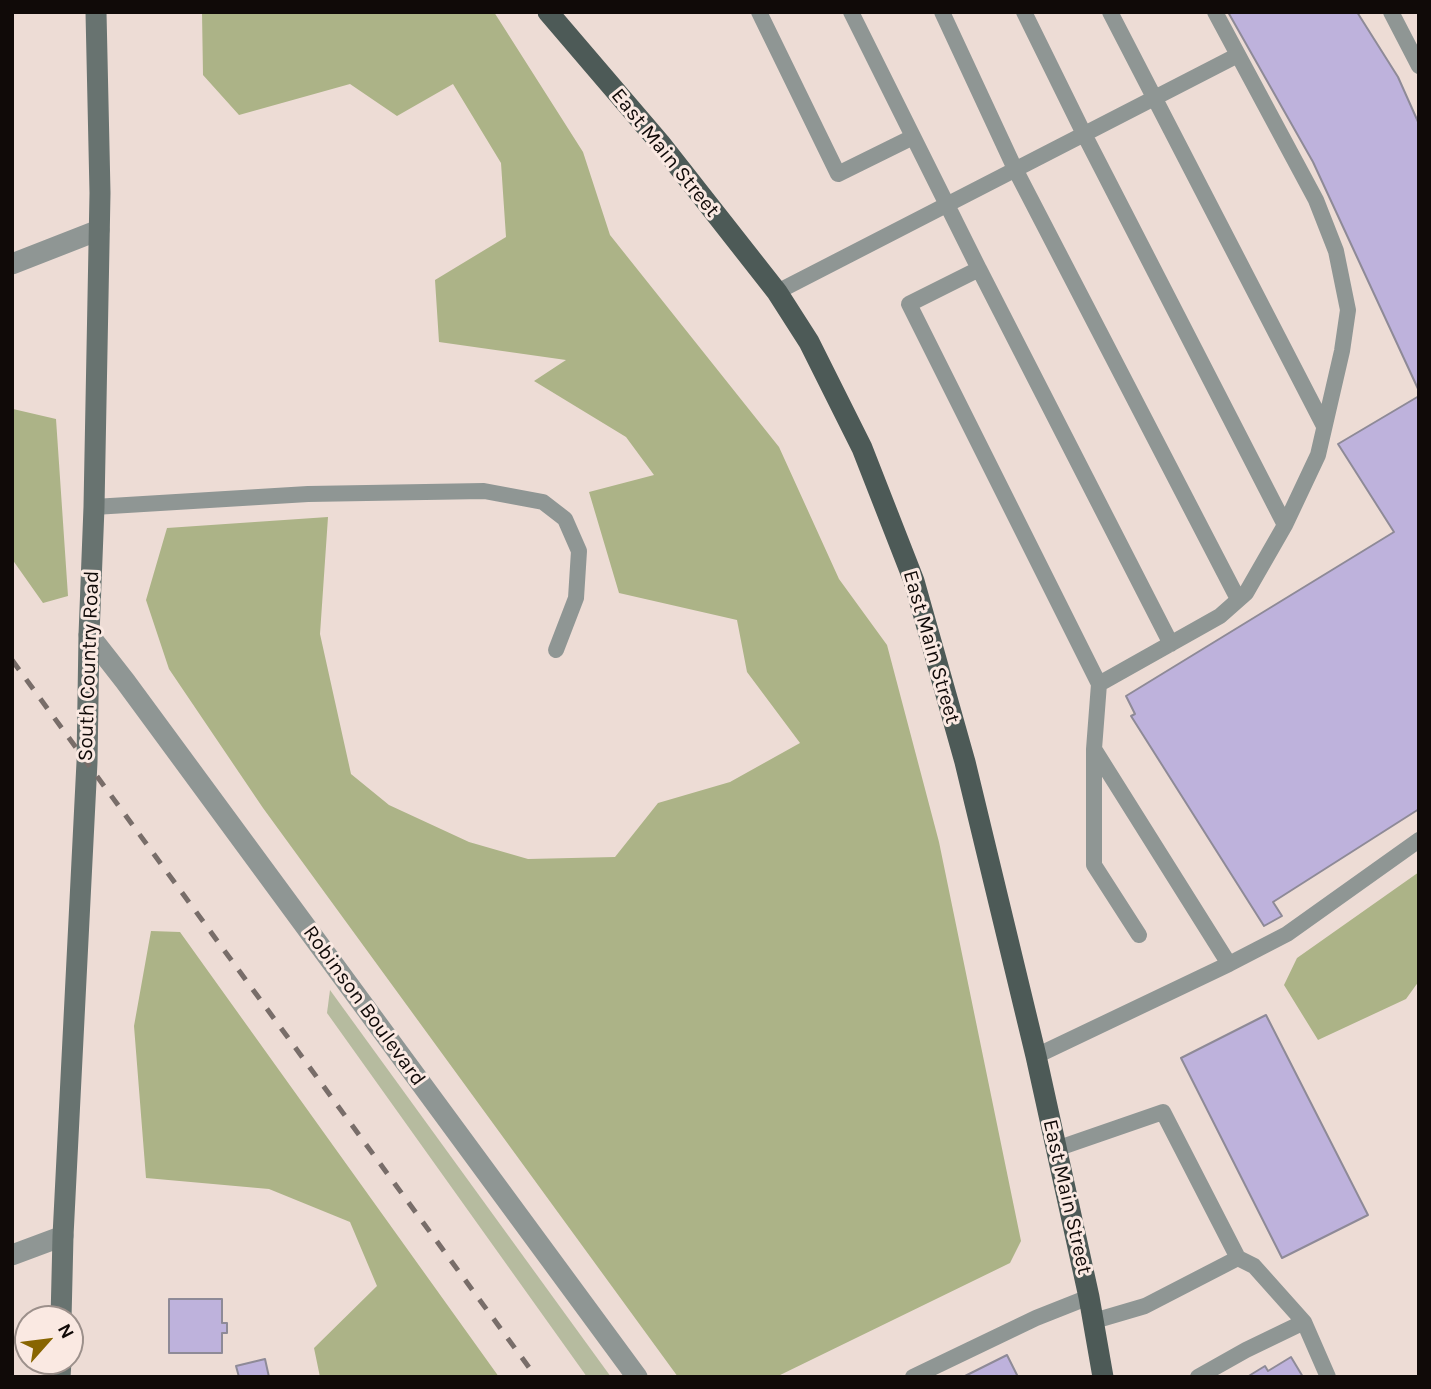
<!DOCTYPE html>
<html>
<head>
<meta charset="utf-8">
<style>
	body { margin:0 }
	#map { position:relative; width:1431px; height:1389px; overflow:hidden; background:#eddcd5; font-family:Karla,sans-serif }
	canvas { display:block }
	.frame { position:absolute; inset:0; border:14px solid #100a08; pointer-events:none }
	.north { position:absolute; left:14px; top:1305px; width:70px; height:70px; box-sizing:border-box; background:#fae9e2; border:2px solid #9c908b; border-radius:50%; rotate:62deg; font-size:19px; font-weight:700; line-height:28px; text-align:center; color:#100a08 }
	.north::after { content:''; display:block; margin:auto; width:24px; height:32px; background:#886501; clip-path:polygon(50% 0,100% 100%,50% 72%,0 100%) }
</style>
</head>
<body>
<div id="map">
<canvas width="1431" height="1389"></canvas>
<div class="frame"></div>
<div class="north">N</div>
</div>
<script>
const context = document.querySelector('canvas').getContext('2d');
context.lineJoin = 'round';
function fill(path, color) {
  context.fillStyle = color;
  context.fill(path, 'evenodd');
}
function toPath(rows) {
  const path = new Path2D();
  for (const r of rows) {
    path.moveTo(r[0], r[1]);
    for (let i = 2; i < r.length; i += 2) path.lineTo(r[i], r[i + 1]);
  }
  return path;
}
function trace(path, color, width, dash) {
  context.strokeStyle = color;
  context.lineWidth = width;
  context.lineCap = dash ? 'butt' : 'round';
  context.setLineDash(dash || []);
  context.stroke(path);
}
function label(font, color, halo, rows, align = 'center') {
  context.font = font + ' Karla,sans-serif';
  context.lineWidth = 6;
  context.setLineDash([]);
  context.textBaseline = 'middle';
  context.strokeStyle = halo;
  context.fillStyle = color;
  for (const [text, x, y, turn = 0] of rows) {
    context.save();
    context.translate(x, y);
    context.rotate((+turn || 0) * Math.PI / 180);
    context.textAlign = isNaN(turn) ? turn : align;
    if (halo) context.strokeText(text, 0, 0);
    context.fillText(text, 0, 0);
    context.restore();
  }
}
fill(toPath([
	[330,990,611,1377,587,1377,327,1013]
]), '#b6bb9f');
fill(toPath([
	[202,12,494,12,583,152,610,235,779,447,839,579,887,645,939,842,1021,1241,1010,1263,776,1377,678,1377,263,808,169,669,146,600,167,528,328,517,320,634,351,774,389,805,469,842,528,859,615,857,658,803,730,782,800,743,747,672,737,620,619,593,589,492,654,475,626,437,534,381,566,360,439,342,435,280,506,237,501,163,453,84,397,116,350,84,239,115,203,75],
	[13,409,56,419,68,596,43,603,12,559],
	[1419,872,1419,981,1406,999,1318,1040,1284,985,1297,958],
	[151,931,180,932,499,1377,320,1377,314,1348,377,1286,350,1222,269,1189,146,1178,134,1026]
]), '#acb387');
const building = toPath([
	[1228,12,1357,12,1398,77,1419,124,1419,391,1313,162,1228,12],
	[1419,396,1419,809,1273,902,1282,916,1264,926,1131,716,1135,714,1126,696,1394,532,1338,444,1419,396],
	[1266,1015,1368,1215,1282,1258,1181,1058,1266,1015],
	[169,1299,222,1299,222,1323,227,1323,227,1333,222,1333,222,1353,169,1353,169,1299],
	[1007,1355,1018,1377,963,1377,1007,1355],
	[1291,1357,1303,1377,1247,1377,1265,1366,1268,1371,1291,1357],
	[265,1359,269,1377,239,1377,236,1366,265,1359]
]);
fill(building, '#beb2dc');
trace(building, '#8e8a97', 2);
trace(toPath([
	[759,12,838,174,913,137],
	[851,12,979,269,909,304,1099,684],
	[942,12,1015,169,1238,599],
	[1024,12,1084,134,1285,525],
	[1110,12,1324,426],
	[1215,12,1316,200,1336,251,1348,310,1342,351,1318,455,1285,525,1246,593,1220,616,1099,684,1094,749,1229,964],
	[1391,12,1419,66],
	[979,269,1171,644],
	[777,292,1238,55],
	[94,507,308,494,484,491,543,502,565,519,579,551,576,598,556,650],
	[1094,749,1094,865,1139,935],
	[1036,1056,1229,964,1287,934,1419,840],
	[1056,1149,1163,1112,1238,1258,1254,1266,1304,1322,1328,1377],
	[1094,1321,1145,1306,1238,1258],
	[913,1377,1036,1318,1089,1297],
	[1198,1377,1246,1350,1304,1322]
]), '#8f9694', 16);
trace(toPath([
	[12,264,99,230],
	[89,635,125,681,637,1377],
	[12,1255,63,1236]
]), '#8f9694', 21);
trace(toPath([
	[61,1319,63,1236,87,762,89,635,94,507,100,193,96,12],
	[60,1377,61,1361]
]), '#687370', 21);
trace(toPath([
	[548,12,660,143,777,292,809,342,862,448,914,581,965,762,1036,1056,1089,1297,1103,1377]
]), '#4d5a57', 21);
trace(toPath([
	[12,660,536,1377]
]), '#786d69', 5, [12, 12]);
label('21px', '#100a08', '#fae9e2', [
	["East Main Street",665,153,51],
	["East Main Street",931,647,74],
	["South Country Road",89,666,-88],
	["Robinson Boulevard",364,1006,54],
	["East Main Street",1067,1197,77]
]);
</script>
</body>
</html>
